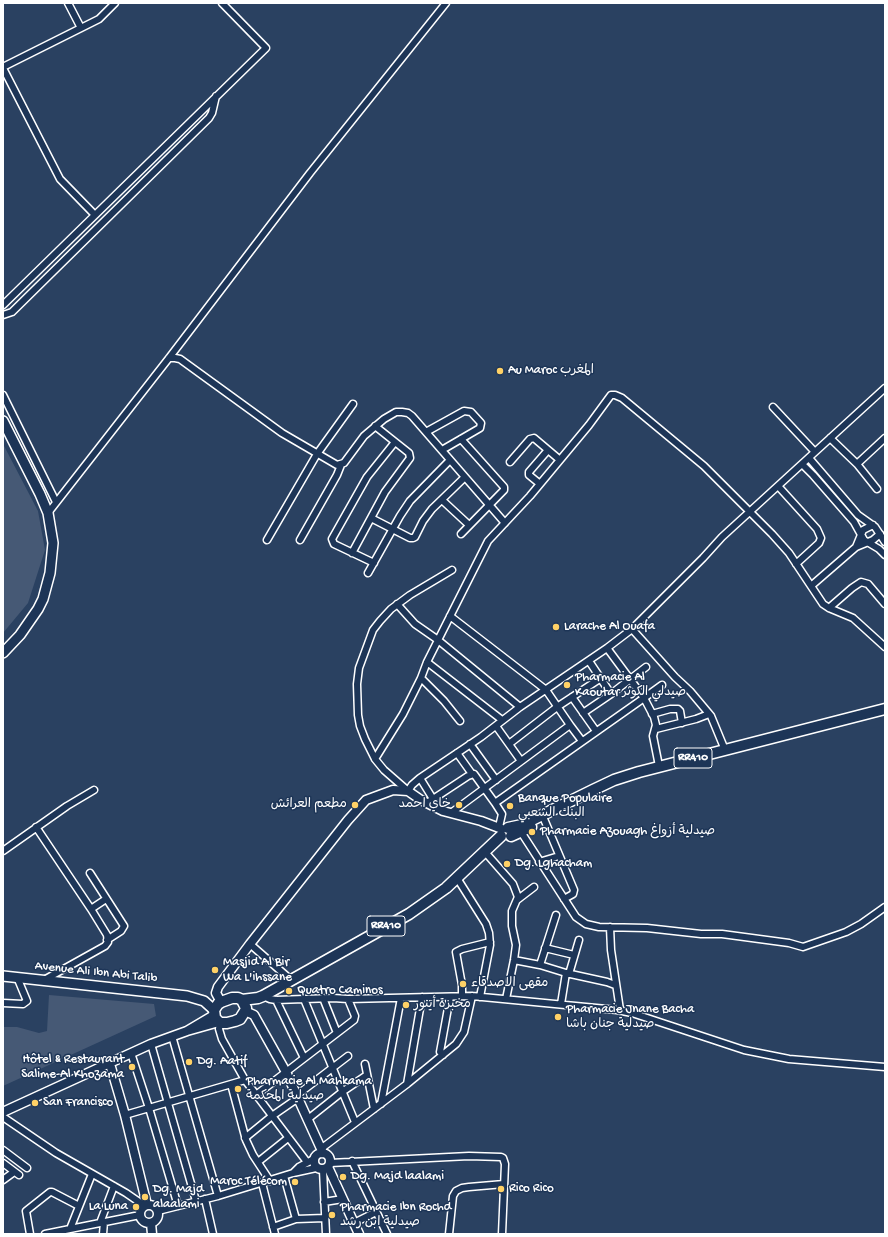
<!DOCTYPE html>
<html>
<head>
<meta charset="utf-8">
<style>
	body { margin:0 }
	#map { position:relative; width:888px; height:1237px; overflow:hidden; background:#2a4161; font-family:"Gochi Hand",sans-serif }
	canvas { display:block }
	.frame { position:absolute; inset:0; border:4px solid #fff; pointer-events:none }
</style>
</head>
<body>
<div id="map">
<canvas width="888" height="1237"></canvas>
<div class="frame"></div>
</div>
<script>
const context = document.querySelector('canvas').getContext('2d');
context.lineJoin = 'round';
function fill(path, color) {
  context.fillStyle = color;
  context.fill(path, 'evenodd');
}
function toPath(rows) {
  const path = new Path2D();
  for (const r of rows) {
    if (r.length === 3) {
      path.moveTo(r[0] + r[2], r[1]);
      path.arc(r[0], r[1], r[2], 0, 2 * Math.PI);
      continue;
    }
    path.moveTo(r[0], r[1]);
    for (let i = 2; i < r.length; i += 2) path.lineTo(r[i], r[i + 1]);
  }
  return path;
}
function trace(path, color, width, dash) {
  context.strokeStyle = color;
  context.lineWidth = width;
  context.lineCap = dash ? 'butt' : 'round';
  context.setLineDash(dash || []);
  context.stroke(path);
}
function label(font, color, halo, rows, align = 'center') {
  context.font = font + ' "Gochi Hand","Playpen Sans Arabic",sans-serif';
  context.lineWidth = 3;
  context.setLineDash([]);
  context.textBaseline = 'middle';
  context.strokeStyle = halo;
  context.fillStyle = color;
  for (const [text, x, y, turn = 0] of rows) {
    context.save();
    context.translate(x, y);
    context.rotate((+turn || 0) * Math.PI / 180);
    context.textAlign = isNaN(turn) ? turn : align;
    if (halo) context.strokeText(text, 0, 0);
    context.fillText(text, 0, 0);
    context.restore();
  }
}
fill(toPath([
	[3,444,38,511,45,550,28,603,3,633],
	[49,995,154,1004,156,1016,3,1086,3,1027,17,1027,39,1033,47,1031]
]), '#465975');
const minor = toPath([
	[68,3,81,28],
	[3,67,99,19,115,3],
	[3,68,60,179,95,215],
	[3,305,266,48,222,3],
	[3,315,12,312,209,118,212,113,216,96],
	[169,358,175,358,180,359,282,433,337,465,344,463,364,436,384,419,396,412,402,412,408,413,412,416,505,523],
	[3,395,56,502],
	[773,407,815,452],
	[426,432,464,411,471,412,481,423,480,428,442,450],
	[830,438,857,464,885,438],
	[809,458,858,515,875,527,885,542],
	[510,462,530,439,534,438,560,460],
	[802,464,813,475,854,522,864,540,879,549,885,555],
	[857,464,877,489],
	[540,484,529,475,529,472,548,450],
	[778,486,817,529,821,538,819,543,796,564],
	[442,500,469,525],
	[48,513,169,358,310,173,446,3],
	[371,518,410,538,413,538,415,537,423,521,432,509,465,477],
	[461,534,504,490,504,487,461,439],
	[267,540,317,454,353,404],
	[300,540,337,475,341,465],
	[856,547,863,530,873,525],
	[352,553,385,492,410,458,409,453,375,426],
	[374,563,334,544,332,539,367,477,395,442],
	[452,570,410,595,391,609,380,621,373,630,359,668,357,684,358,715,360,726,365,739,375,759,384,770,408,791,412,785,420,778,481,737,520,707,607,648,632,629,703,558,722,537,885,388],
	[368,573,400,516,410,501,450,460],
	[811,586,856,547,873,540,880,534],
	[397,604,415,624,438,640,520,707],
	[829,608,852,588,861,582,868,584,885,604],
	[450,616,546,690,570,725],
	[632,629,675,677,690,691,711,716,725,750],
	[607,648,644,698,662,685],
	[589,661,611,694,646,667],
	[427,662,502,720],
	[421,678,444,701,460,721],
	[572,697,596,731],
	[583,713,611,694],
	[652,714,670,709,678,709,680,711,682,723],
	[496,726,521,761],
	[656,729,696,719,709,714],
	[470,744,496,780],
	[509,744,557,707,601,678],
	[457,753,472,774],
	[375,759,403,714,421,678,427,662,488,541,530,496,589,425,611,395,615,395,622,398,704,466,772,534,789,553,823,604,829,608,853,618,885,647],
	[420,778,433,799],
	[427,803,468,776,474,774,495,803,644,698,654,717,656,725,653,736,659,766],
	[495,803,502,814,499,827],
	[451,813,570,725,582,741],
	[544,819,574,890,573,894,564,899],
	[36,827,91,909,107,935,108,942,105,946,44,980],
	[521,832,576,917,586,924,599,927,647,928,701,934,722,934,789,943,803,947,846,932,861,924,885,907],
	[3,851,67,806,94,790],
	[485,852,513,884,518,897,512,911,512,926,516,945,514,960,506,999],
	[539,862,559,856],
	[90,873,124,926,121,931,107,940],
	[457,878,486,924,489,933,490,945,480,997],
	[517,900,534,887],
	[91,909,106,899],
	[610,927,611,950,620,1010],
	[250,944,291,980],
	[545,948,574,955],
	[514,960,540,965,566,973,561,1004],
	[540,965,556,915],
	[566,973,607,982,615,985],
	[569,974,579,940],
	[263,996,270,999,276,1000,333,998,348,999,472,996,617,1010,632,1013,744,1050,789,1059,885,1067],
	[462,996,462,985,456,952,462,949,490,942],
	[323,998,337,1033],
	[304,999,355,1122],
	[276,1000,304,1058],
	[3,1003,23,1004,27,1001,17,977],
	[220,1023,219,1029,222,1039,245,1080,307,1162],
	[172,1036,218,1196],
	[151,1044,196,1201],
	[131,1053,149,1108,178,1206],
	[443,1055,440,1052,450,997],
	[365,1064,374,1109],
	[231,1084,246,1140,253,1155,270,1181],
	[407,1084,422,997],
	[256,1095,354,1020,355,1016,348,999],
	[297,1095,348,1056],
	[381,1104,401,998],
	[125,1115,245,1080],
	[3,1117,56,1153,126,1193,145,1206],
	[308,1119,342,1092,367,1075],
	[245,1138,272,1116,298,1098],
	[322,1148,407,1084,456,1044,464,1032,472,996],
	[3,1150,27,1168],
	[352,1161,387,1234],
	[258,1162,288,1138],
	[3,1163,19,1175],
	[330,1163,469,1156,501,1157,503,1158,505,1164,502,1234],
	[323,1170,326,1234],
	[293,1173,299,1167,314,1159],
	[284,1176,296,1219,325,1218],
	[3,1180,14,1172],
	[262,1183,275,1234],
	[205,1199,213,1234],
	[324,1202,343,1199],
	[158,1211,218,1196,293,1173,316,1168],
	[100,1223,114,1186],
	[354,1223,376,1212],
	[273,1227,296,1219],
	[70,1229,92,1174],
	[30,1234,26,1211,50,1192,52,1192,79,1206],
	[45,1234,140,1215],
	[103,1234,104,1222],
	[449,1234,453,1196,456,1191,462,1188,469,1187,504,1184]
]);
const tertiary = toPath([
	[221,1002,216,993,218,987,250,944,348,820,366,800,393,790,408,791,421,800,443,811,481,821,502,829],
	[245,1011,254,1015,286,1072,323,1153],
	[214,1015,187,1031,219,1022],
	[110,1064,125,1115,147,1205],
	[3,1112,151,1044,187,1031],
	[322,1161,8],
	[328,1167,359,1234],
	[149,1214,9],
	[151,1223,152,1234]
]);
const secondary = toPath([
	[3,421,40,494,48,513,53,543,50,573,43,599,38,609,20,635,3,653],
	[3,976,187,996,204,1001,214,1010]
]);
const trunk = toPath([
	[508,828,522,825,593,790,614,780,639,772,885,709],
	[511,836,531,827],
	[232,998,238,998,242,1000,246,1008,245,1011,240,1019,235,1021,227,1023,220,1023,215,1018,214,1010,218,1004,221,1002,232,998],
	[242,1000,258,998,263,996,409,914,446,888,501,836]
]);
trace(minor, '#fff', 9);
trace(tertiary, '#fff', 11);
trace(secondary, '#fff', 12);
trace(trunk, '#fff', 13);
trace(minor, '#1d3557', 6);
trace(tertiary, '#1d3557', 8);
trace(secondary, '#1d3557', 9);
trace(trunk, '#1d3557', 10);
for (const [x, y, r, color] of [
	[500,371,4,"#ffd166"],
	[556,627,4,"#ffd166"],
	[567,685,4,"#ffd166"],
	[355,805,4,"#ffd166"],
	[459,805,4,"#ffd166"],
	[510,806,4,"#ffd166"],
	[532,832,4,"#ffd166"],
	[507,864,4,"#ffd166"],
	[215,970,4,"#ffd166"],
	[463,984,4,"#ffd166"],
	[289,991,4,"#ffd166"],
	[406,1005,4,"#ffd166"],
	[558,1017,4,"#ffd166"],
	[189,1062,4,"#ffd166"],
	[132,1067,4,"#ffd166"],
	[238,1089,4,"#ffd166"],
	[35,1103,4,"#ffd166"],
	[343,1177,4,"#ffd166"],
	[295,1182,4,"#ffd166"],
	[501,1189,4,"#ffd166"],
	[145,1197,4,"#ffd166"],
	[136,1207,4,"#ffd166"],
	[332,1215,4,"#ffd166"]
]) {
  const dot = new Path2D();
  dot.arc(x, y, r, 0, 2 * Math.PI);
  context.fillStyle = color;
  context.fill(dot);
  trace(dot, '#1d3557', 1.5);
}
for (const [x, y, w] of [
	[693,758,38],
	[386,926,38]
]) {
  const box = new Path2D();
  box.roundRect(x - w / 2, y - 10, w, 20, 3);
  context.fillStyle = '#1d3557';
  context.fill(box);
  trace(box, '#fff', 1);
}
label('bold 12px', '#fff', null, [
	["RR410",693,758],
	["RR410",386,926]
]);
label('13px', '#fff', '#1d3557', [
	["Au Maroc المغرب",508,371],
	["Larache Al Ouafa",564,627],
	["Pharmacie Al",575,678],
	["Kaoutar صيدلي الكوثر",575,693],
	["Banque Populaire",518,799],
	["البنك الشعبي",518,814],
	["مطعم العرائش",347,805,"right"],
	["خاي احمد",451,805,"right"],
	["Pharmacie Azouagh صيدلية أزواغ",540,832],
	["Dg. Lghacham",515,864],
	["Masjid Al Bir",223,963],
	["Wa L'ihssane",223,978],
	["مقهى الاصدقاء",471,984],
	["Quatro Caminos",297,991],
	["مخبزة أينور",414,1005],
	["Pharmacie Jnane Bacha",566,1010],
	["صيدلية جنان باشا",566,1025],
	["Hôtel & Restaurant",124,1060,"right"],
	["Salime-Al Khozama",124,1075,"right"],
	["Dg. Aatif",197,1062],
	["Pharmacie Al Mahkama",246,1082],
	["صيدلية المحكمة",246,1097],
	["San Francisco",43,1103],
	["Dg. Majd laalami",351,1177],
	["Maroc Télécom",287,1182,"right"],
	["Rico Rico",509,1189],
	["Dg. Majd",153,1190],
	["alaalami",153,1205],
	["La Luna",128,1207,"right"],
	["Pharmacie Ibn Rochd",340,1208],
	["صيدلية ابن رشد",340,1223]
], 'left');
label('13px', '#fff', '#1d3557', [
	["Avenue Ali Ibn Abi Talib",96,973,6]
]);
</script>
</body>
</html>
